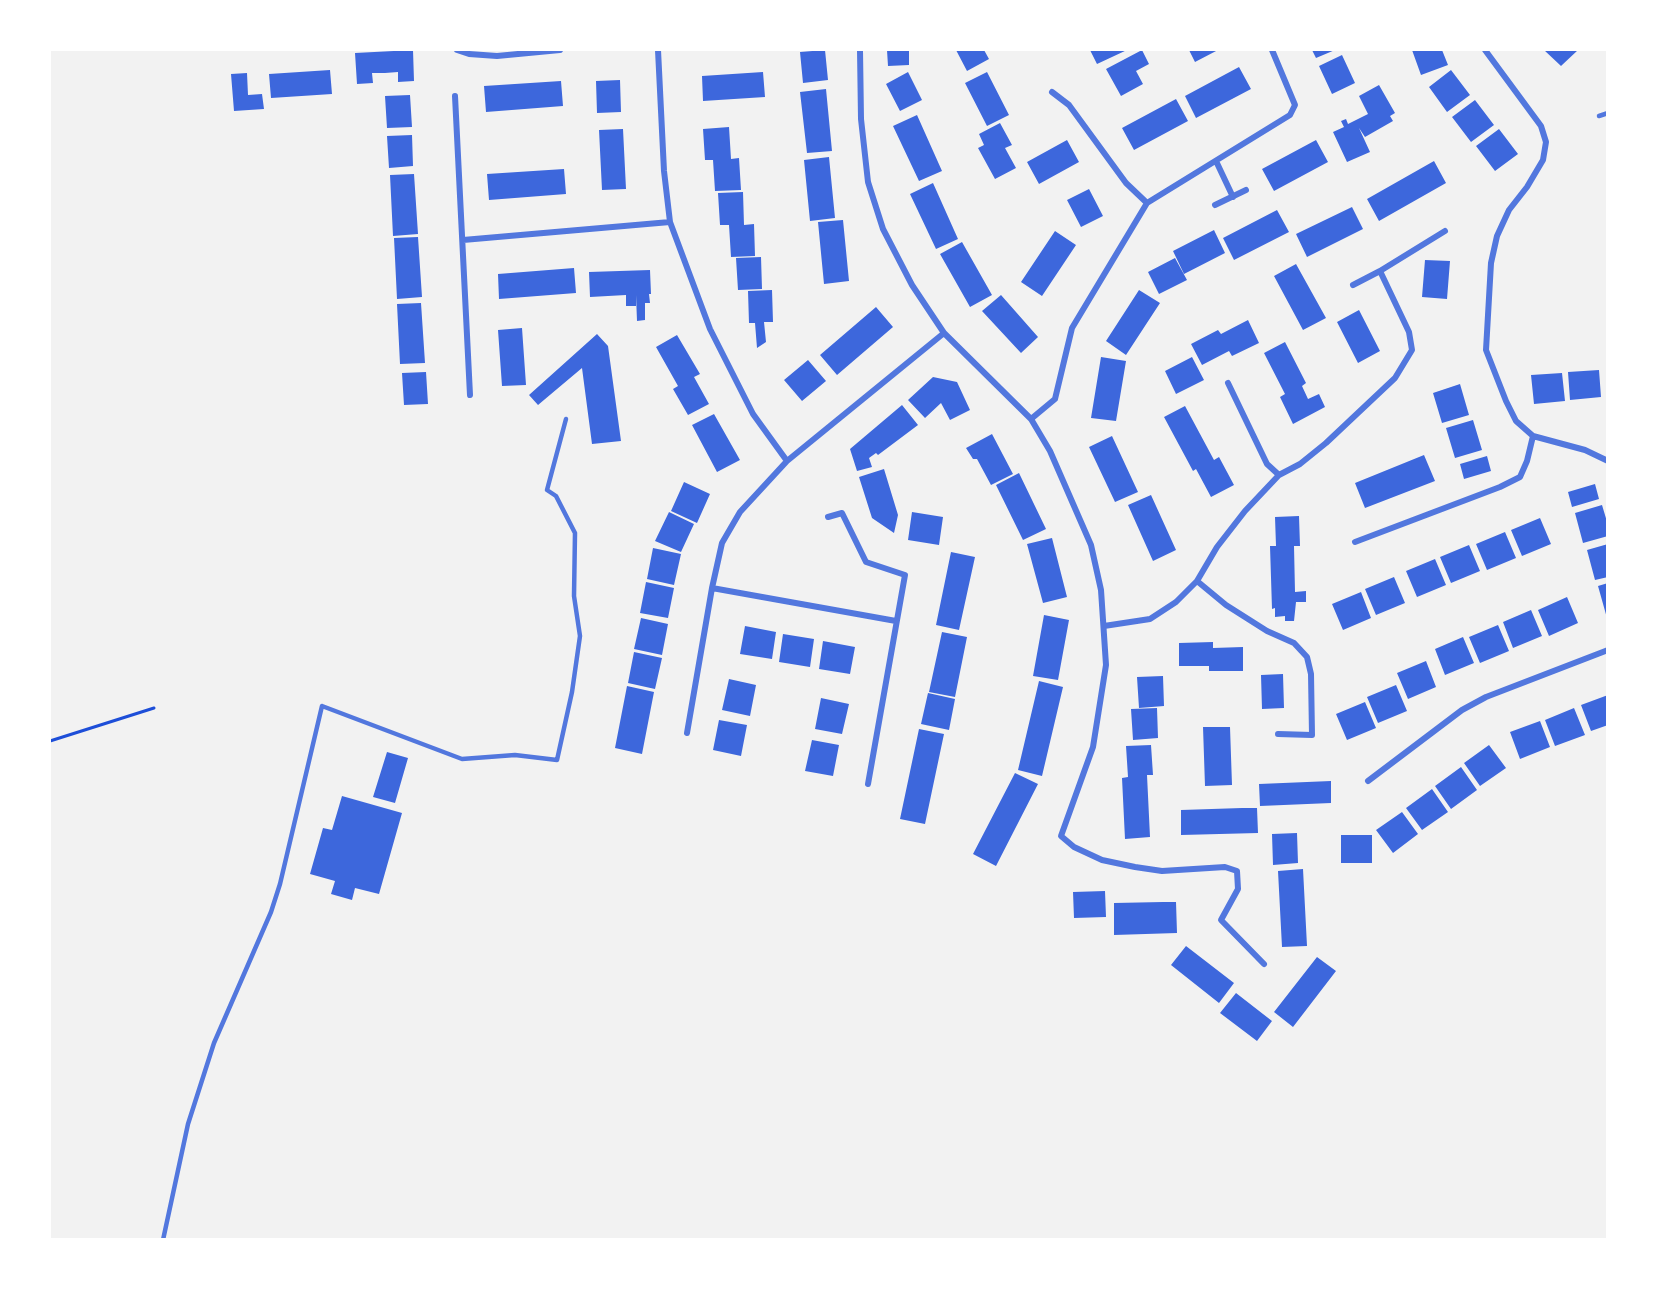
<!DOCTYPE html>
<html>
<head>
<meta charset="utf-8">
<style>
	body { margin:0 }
	#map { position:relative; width:1657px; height:1289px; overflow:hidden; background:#f2f2f2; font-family:"DM Sans",sans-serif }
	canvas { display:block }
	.frame { position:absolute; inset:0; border:51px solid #fff; pointer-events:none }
</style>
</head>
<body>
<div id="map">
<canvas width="1657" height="1289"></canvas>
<div class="frame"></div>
</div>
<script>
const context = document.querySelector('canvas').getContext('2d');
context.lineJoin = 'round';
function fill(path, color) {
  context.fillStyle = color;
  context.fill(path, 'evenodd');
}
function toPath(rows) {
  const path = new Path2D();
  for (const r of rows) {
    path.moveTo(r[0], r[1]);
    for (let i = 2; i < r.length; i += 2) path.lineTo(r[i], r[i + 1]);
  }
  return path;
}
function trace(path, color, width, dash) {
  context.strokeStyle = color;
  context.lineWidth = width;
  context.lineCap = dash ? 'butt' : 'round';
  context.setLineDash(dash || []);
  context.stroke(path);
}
fill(toPath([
	[413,50,414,81,398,82,398,72,385,73,372,73,373,83,357,84,355,53],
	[825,50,828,80,803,83,800,52],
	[887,50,909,50,909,65,888,66],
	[956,50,984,50,989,59,967,71],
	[1090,50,1127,50,1097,64],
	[1142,50,1149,64,1136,71,1143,84,1121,96,1106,69],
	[1189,50,1218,50,1195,62],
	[1312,50,1335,50,1316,58],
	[1412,50,1442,50,1448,65,1421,75],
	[1544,50,1578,50,1561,66],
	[1342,55,1355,83,1332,94,1319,66],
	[1239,67,1251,89,1196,118,1185,96],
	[330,70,332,94,271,98,269,74],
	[1451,70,1470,95,1447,112,1429,87],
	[763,72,765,97,703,101,702,76],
	[908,72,922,100,900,111,886,84],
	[987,72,1009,115,987,126,965,83],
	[247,73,248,95,262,94,264,109,234,111,231,74],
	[620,80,621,112,597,113,596,81],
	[561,81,563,106,486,112,484,86],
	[1379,85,1395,113,1390,116,1393,121,1365,137,1359,128,1370,152,1347,162,1333,132,1344,127,1341,121,1346,119,1348,124,1368,114,1359,96],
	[826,89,832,151,807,153,800,92],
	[410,95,412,127,387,128,385,96],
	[1176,99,1188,121,1134,150,1122,128],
	[1475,100,1494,125,1471,142,1452,117],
	[917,115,942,171,919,181,893,126],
	[1000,123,1012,145,1005,148,1016,168,995,179,978,148,984,145,979,134],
	[729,127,731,159,739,158,741,190,715,191,713,160,705,160,703,129],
	[623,129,626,189,602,190,599,130],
	[1499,129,1518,154,1495,171,1476,146],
	[412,135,413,166,389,168,387,136],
	[1067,140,1079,162,1039,184,1027,162],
	[1316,140,1328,162,1274,191,1262,169],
	[829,157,835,218,810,221,804,160],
	[1434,161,1446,183,1379,221,1367,199],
	[564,169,566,194,489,200,487,174],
	[414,174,418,234,393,236,390,175],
	[933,183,958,239,936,249,910,194],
	[1089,189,1103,216,1081,227,1067,200],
	[743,192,744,225,754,224,755,256,731,257,729,225,720,225,718,193],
	[1352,207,1363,229,1307,257,1296,234],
	[1277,210,1289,232,1234,260,1223,238],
	[843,220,849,281,824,284,818,222],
	[1214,230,1225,253,1184,274,1173,251],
	[1055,231,1076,245,1042,296,1021,282],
	[418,237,422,297,397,299,394,238],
	[962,242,992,295,970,307,940,254],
	[761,257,762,289,738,290,736,258],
	[1175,258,1187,280,1159,294,1148,272],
	[1425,260,1450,261,1447,299,1422,297],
	[1296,264,1326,318,1303,330,1274,276],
	[574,268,576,293,499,299,498,274],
	[650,270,651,294,649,294,650,303,645,303,645,320,637,321,636,295,636,306,626,306,626,295,590,297,589,272],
	[772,290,773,322,764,322,766,342,757,348,755,323,749,323,748,291],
	[1139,290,1160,303,1126,355,1106,341],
	[1001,295,1038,337,1021,353,982,311],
	[421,303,425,363,400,364,397,304],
	[876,307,893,327,837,375,820,355],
	[1359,310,1380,351,1358,363,1337,322],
	[1248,320,1259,343,1232,356,1229,351,1202,365,1191,344,1218,330,1221,334],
	[522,328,526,385,502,386,498,330],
	[597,334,608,346,621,441,592,444,582,368,538,405,529,395],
	[677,335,700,374,694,377,709,404,688,415,673,389,678,386,656,347],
	[1285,342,1306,383,1302,386,1308,399,1319,394,1325,407,1293,424,1280,397,1285,394,1264,353],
	[1101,357,1126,361,1116,421,1091,418],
	[1192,357,1204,380,1176,394,1165,371],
	[808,360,826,381,802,401,784,380],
	[1599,370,1601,397,1570,400,1568,372],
	[426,372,428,404,404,405,402,373],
	[1562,373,1565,401,1534,404,1531,375],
	[933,377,957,382,970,410,950,420,941,403,925,418,908,400],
	[1460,384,1469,415,1442,423,1433,393],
	[902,405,918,425,878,455,876,453,869,458,872,467,857,471,850,449],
	[1185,406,1214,460,1219,457,1234,485,1211,497,1196,469,1193,471,1164,417],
	[714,414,740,460,717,472,692,425],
	[1473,420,1482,450,1455,458,1446,428],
	[992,434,1013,474,991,485,977,459,973,459,966,448],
	[1112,436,1138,492,1115,502,1089,447],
	[1424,455,1435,481,1365,508,1355,483],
	[1487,456,1491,471,1464,479,1460,464],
	[884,469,898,515,894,533,872,518,859,477],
	[1019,473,1046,529,1023,540,996,485],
	[684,482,710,494,697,523,671,511],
	[1595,484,1599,499,1572,507,1568,492],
	[1151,495,1176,550,1153,561,1128,505],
	[1602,505,1608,525,1608,536,1583,543,1575,513],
	[669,512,694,524,681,552,655,541],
	[912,512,943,517,939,545,908,540],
	[1299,516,1300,546,1294,546,1295,592,1306,591,1306,602,1296,602,1294,621,1285,621,1285,616,1275,617,1275,608,1272,609,1270,546,1276,546,1275,517],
	[1540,518,1551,544,1522,556,1511,530],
	[1505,532,1516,558,1487,570,1476,544],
	[1052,538,1067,597,1043,603,1027,544],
	[1608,544,1608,577,1595,580,1587,550],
	[1469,545,1480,571,1451,583,1440,557],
	[653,548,681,554,674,585,647,579],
	[951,552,975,557,959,630,936,625],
	[1435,559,1446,585,1417,597,1406,571],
	[1394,577,1405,603,1376,615,1365,589],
	[646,582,674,588,668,618,640,613],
	[1608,583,1608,618,1607,618,1598,586],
	[1361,592,1371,618,1343,630,1332,604],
	[1567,597,1578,623,1549,636,1538,610],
	[1531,610,1542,636,1513,648,1503,622],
	[1044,615,1069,620,1058,680,1033,676],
	[641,618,668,624,662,655,634,649],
	[1498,625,1509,651,1480,663,1469,637],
	[745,626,776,632,772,659,740,654],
	[942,632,967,637,955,697,929,692],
	[783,634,814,639,810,667,779,662],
	[1463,637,1474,663,1445,675,1435,649],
	[823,641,855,647,850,674,819,669],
	[1213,642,1213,648,1243,647,1243,671,1209,671,1209,666,1179,666,1179,643],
	[634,652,662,658,655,689,628,683],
	[1426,661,1436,687,1408,699,1397,673],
	[1283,674,1284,708,1262,709,1261,675],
	[1163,676,1164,706,1139,708,1137,677],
	[729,679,756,685,750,716,722,710],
	[1039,681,1063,687,1042,776,1018,770],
	[1396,685,1407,711,1378,723,1367,697],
	[627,686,654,692,642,754,615,748],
	[928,693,955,699,949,730,921,724],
	[1608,695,1608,725,1591,731,1581,705],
	[821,698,849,704,842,734,815,729],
	[1365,702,1376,728,1347,740,1336,714],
	[1157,708,1158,738,1133,740,1131,709],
	[1574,708,1585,735,1555,746,1545,720],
	[719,720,747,725,741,756,713,750],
	[1540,721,1550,747,1520,759,1510,732],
	[1203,727,1230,727,1232,785,1205,786],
	[919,729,944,734,925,824,900,819],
	[812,740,839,745,833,776,805,771],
	[1151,745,1153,775,1147,775,1150,837,1125,839,1122,778,1128,777,1126,746],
	[1489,745,1506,768,1480,786,1464,763],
	[387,752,408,758,395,803,373,797],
	[1461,767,1477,790,1451,809,1435,786],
	[1015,773,1038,784,996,866,973,854],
	[1331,781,1331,803,1260,806,1259,784],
	[1432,789,1448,812,1422,830,1406,808],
	[342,796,402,813,379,894,355,888,352,900,331,894,335,881,310,874,323,828,332,830],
	[1242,808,1257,808,1258,833,1181,835,1181,810],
	[1402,812,1418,834,1393,853,1376,830],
	[1297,833,1298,863,1273,865,1272,834],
	[1341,835,1372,835,1372,863,1341,863],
	[1303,869,1307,946,1282,947,1278,871],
	[1105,891,1106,917,1074,918,1073,892],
	[1163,902,1176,902,1177,933,1114,935,1114,903],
	[1186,946,1234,983,1219,1003,1171,965],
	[1317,957,1336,971,1293,1027,1274,1012],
	[1236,993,1272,1021,1257,1041,1220,1013]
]), '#3d67dc');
trace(toPath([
	[50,741,154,708]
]), '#1d4ed8', 3);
trace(toPath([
	[1599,116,1608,113],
	[163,1240,188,1124,214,1043,271,912,280,884,322,706,462,759,515,755,557,760,572,692,580,636,574,596,575,533,556,496,547,490,566,419]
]), '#5277de', 4.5);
trace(toPath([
	[457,50,469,54,497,56,560,50],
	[658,50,664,171,670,222,710,329,753,414,787,461],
	[860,50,861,119,868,182,883,229,912,285,944,333,1031,419,1050,451,1091,545,1101,590,1106,665,1093,747,1061,836,1074,847,1102,860,1135,867,1162,871,1225,867,1237,871,1238,889,1221,920,1264,964],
	[1485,50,1541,126,1546,142,1543,160,1527,187,1509,210,1497,236,1491,263,1486,350,1506,401,1516,421,1533,436,1585,450,1608,461],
	[1052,92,1069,105,1126,183,1147,203],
	[455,96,470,395],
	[1216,161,1233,197],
	[1215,205,1246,190],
	[463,240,670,222],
	[1380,271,1445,231],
	[1031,419,1055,399,1072,328,1147,203,1290,115,1295,105,1272,50],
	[1279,475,1300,464,1326,443,1395,378,1412,350,1409,332,1380,271,1353,285],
	[828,517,842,513,866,562,905,575,868,784],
	[1355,542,1500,487,1520,477,1527,461,1533,436],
	[1197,581,1226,605,1267,631,1294,643,1307,657,1311,674,1312,735,1278,734],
	[712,588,896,621],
	[1104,626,1150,619,1176,602,1197,581,1217,547,1245,511,1279,475,1267,464,1228,383],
	[687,733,712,588,722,543,740,512,787,461,944,333],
	[1368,781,1462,710,1486,697,1608,650]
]), '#5277de', 6);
</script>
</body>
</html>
